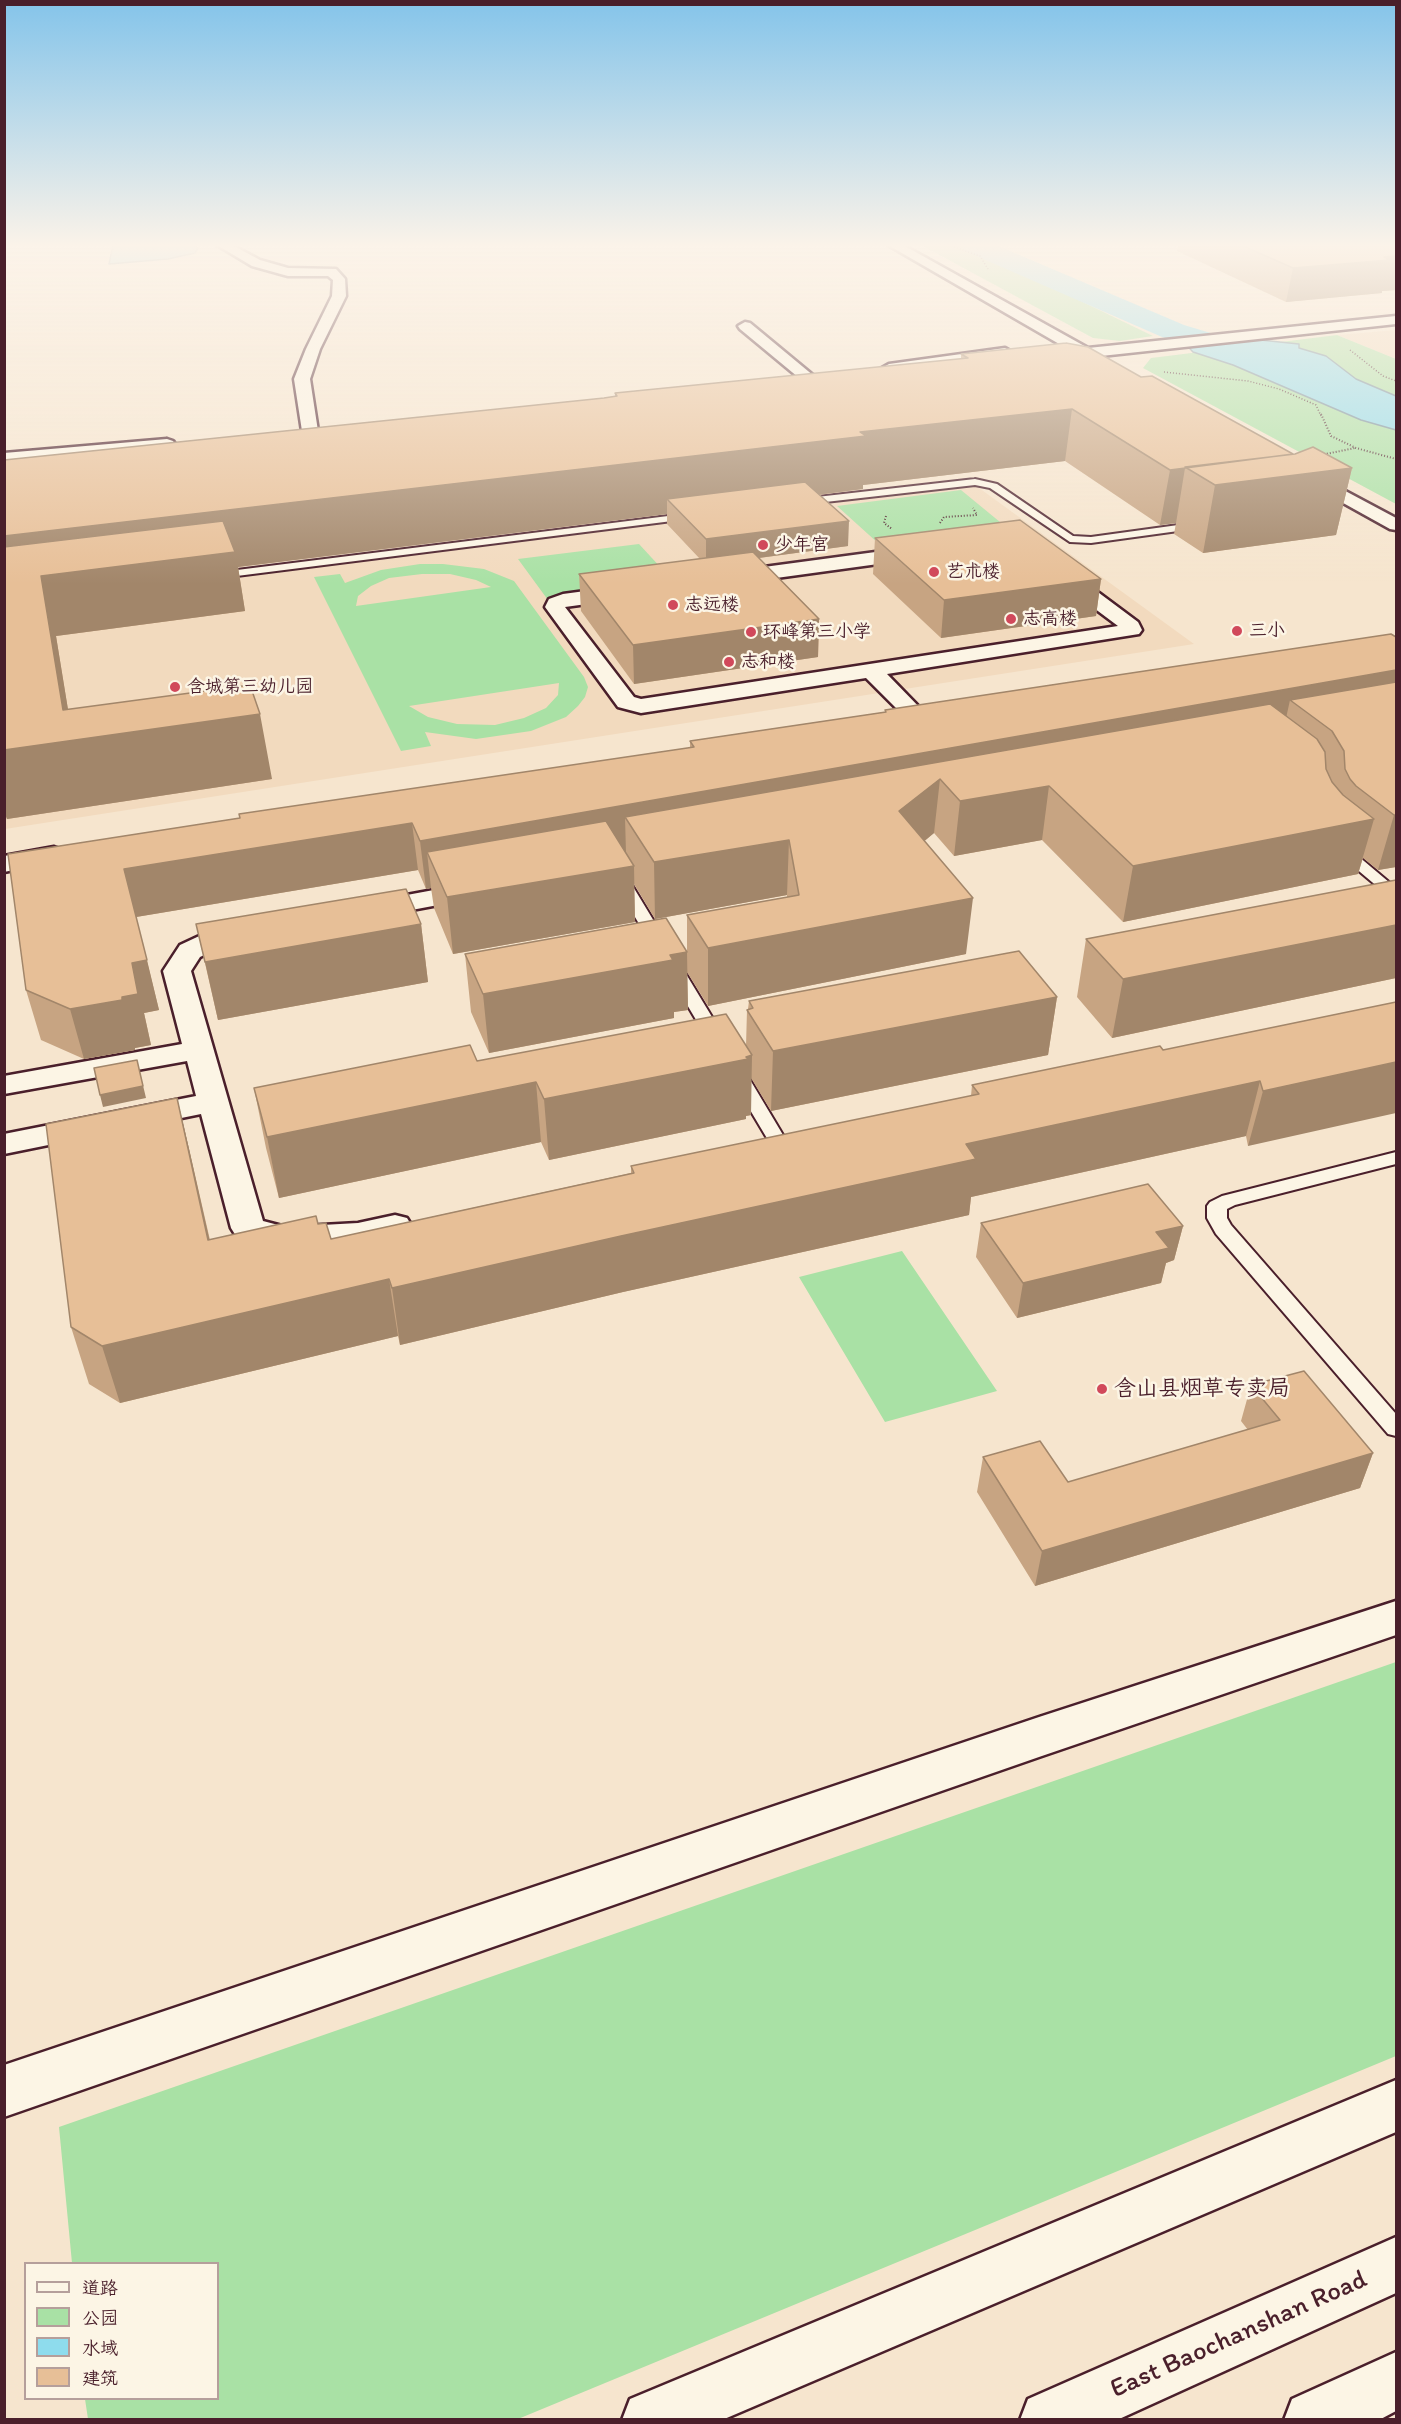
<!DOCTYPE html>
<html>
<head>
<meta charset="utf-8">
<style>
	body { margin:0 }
	#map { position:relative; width:1401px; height:2424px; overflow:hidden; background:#f6e5ce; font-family:Itim,"LXGW WenKai TC",sans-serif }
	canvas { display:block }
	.frame { position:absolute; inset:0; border:6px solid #4a1f2b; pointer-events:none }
	.legend { position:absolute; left:24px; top:2262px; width:195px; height:138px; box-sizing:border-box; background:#fcf5e5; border:2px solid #b59f9b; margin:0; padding:8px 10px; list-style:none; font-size:18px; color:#4a1f2b }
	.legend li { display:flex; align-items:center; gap:12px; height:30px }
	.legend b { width:30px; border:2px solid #b59f9b }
</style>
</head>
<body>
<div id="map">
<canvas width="1401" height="2424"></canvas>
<div class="frame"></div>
<ul class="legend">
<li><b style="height:8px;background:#fcf5e5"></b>道路</li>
<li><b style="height:16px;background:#a9e1a5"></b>公园</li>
<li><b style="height:16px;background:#8edced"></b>水域</li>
<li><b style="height:16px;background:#e7bf97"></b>建筑</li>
</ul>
</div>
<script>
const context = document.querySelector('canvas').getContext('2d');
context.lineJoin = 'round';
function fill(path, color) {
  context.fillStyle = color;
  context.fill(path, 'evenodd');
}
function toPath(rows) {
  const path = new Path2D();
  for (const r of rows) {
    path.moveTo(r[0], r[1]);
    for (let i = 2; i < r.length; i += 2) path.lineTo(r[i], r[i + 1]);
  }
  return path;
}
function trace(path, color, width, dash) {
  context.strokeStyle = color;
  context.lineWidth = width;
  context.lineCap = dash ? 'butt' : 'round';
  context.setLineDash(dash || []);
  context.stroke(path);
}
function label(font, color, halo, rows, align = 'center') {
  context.font = font + ' Itim,"LXGW WenKai TC",sans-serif';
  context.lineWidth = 5;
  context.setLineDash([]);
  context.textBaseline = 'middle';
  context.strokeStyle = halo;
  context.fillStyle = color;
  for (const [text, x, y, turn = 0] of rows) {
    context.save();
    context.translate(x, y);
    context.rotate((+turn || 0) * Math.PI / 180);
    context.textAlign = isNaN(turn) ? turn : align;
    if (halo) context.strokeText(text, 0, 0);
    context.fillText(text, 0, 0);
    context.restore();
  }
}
fill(toPath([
	[1396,330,1396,359,1337,335],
	[975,485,1194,644,5,829,5,604]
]), '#f2dabe');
fill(toPath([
	[921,245,965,245,1153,336,1120,341,1093,338],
	[1337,335,1396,359,1396,504,1143,368,1151,358],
	[961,490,1017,536,889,553,837,506],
	[639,544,675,583,548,600,518,559],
	[420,564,443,564,484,569,514,581,584,677,588,687,585,697,578,706,566,717,531,731,476,739,425,732,431,746,401,751,314,577,340,574,345,583,381,570],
	[422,574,450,574,476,580,491,587,356,606,358,596,371,586,389,578],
	[559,683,558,695,546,708,524,718,495,725,457,724,428,717,409,706],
	[902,1251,997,1391,885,1422,799,1277],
	[1396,1662,1396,2056,518,2419,88,2419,85,2399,218,2398,218,2264,72,2263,59,2127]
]), '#a9e1a5');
const water = toPath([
	[113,245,194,245,198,248,195,253,168,259,109,264,113,245],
	[1173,331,1299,344,1299,348,1326,356,1356,379,1396,396,1396,430,1361,420,1233,365,1193,352,1173,331]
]);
fill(water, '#8edced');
trace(water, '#73909f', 1.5);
fill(toPath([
	[961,245,996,245,1184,325,1274,352,1396,404,1396,426,1384,423,1252,366,1162,337,965,251,961,245]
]), '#8edced');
const service = toPath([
	[975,479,997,484,1073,536,1091,537,1200,522,1205,525,1200,528,1091,543,1070,542,990,488,975,485,799,505,794,502,799,499,975,479],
	[692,513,696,514,696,518,213,579,207,576,213,573,692,513],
	[1340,844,1345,845,1396,888,1396,900,1391,898,1335,851,1333,848,1340,844],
	[621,875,629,880,726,1040,723,1044,711,1044,708,1040,613,880,621,875],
	[737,1068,743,1069,746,1073,789,1145,787,1149,773,1149,771,1145,728,1073,731,1069,737,1068],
	[1396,1152,1396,1164,1235,1205,1227,1209,1227,1218,1231,1225,1396,1414,1396,1436,1388,1434,1216,1234,1207,1218,1207,1206,1210,1202,1222,1196,1396,1152]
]);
const minor = toPath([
	[217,245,232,245,260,260,288,268,336,269,345,279,346,296,320,349,310,379,318,431,316,434,310,436,302,431,294,379,306,349,332,296,333,280,328,276,288,276,252,266,217,245],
	[745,322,750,323,820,381,823,384,820,387,810,387,740,329,738,326,745,322],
	[1005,348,1012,352,1010,355,889,372,882,368,889,364,1005,348],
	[167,439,173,441,175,444,173,447,4,463,4,453,167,439],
	[1002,535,1028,540,1138,622,1142,630,1139,634,887,674,924,712,921,717,913,719,905,717,866,678,641,713,618,707,545,607,549,599,563,594,1002,535],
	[1002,547,1015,549,1118,626,641,699,634,697,565,607,1002,547],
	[477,882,486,884,490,890,486,896,369,918,360,916,356,910,360,904,369,902,477,882],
	[244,925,254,927,257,933,254,939,227,944,200,957,191,971,263,1221,286,1227,358,1223,395,1215,407,1218,412,1226,407,1234,358,1245,286,1249,236,1236,231,1228,201,1114,4,1154,4,1134,196,1096,187,1061,4,1094,4,1076,182,1044,163,971,180,945,210,931,244,925],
	[1396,1601,1396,1635,1039,1757,4,2117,4,2065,1039,1717,1396,1601],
	[1396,2080,1396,2132,722,2420,622,2420,630,2399,1396,2080]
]);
const tertiary = toPath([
	[54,847,63,850,67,855,63,860,4,872,4,856,54,847]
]);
const secondary = toPath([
	[888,245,903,245,1088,348,1396,316,1396,324,1101,356,1116,366,1109,370,1080,356,888,245],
	[1306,470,1396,518,1396,530,1390,529,1300,479,1297,475,1300,471,1306,470],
	[1396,2237,1396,2293,1117,2420,1020,2420,1028,2399,1396,2237],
	[1396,2352,1396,2411,1379,2420,1284,2420,1292,2399,1396,2352]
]);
trace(service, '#4a1f2b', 4);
trace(minor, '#4a1f2b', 5);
trace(tertiary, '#4a1f2b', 5);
trace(secondary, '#4a1f2b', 5);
trace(toPath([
	[954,247,980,256,988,269],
	[1350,350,1383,376,1396,381],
	[1164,372,1248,381,1279,389,1316,405,1321,416]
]), '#4a1f2b', 1.5, [1, 2]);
trace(toPath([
	[1321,414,1331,436,1356,448,1396,459],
	[1321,455,1355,448],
	[886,516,884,523,892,529],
	[940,523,944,517,977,515,973,508]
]), '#4a1f2b', 2, [1, 2]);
fill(service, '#fcf5e5');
fill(minor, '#fcf5e5');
fill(tertiary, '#fcf5e5');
fill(secondary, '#fcf5e5');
fill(toPath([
	[1178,245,1396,245,1396,290,1382,291,1382,293,1286,302,1177,251],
	[961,354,1141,377,1293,454,1352,468,1336,535,1203,553,1174,534,1176,523,1160,525,1065,461,863,485,863,489,819,495,848,546,759,558,819,619,818,657,634,684,581,611,579,574,700,559,667,524,667,514,238,567,245,611,56,636,68,710,272,779,7,819,4,811,4,460,604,398,615,396,615,393,961,359],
	[875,538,1101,579,1096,616,941,638,873,574],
	[1391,634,1396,867,1378,870,1363,858,1358,874,1123,922,1042,840,954,856,934,833,924,841,966,954,708,1006,687,972,688,1010,674,1012,674,1018,489,1053,471,1012,465,954,687,951,687,915,787,897,787,895,655,919,634,884,635,922,453,954,434,908,431,888,426,889,418,870,136,917,159,1010,144,1013,151,1045,135,1048,135,1050,84,1059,41,1040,26,990,8,854,690,748,690,741,885,712,885,710],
	[1396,880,1396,978,1112,1038,1077,997,1086,939],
	[196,924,421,924,428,982,218,1020],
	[1057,997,1048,1055,771,1111,751,1078,751,1115,746,1116,746,1119,549,1160,541,1142,279,1198,266,1148,254,1088,477,1061,746,1046,747,1010,748,1009,749,1001],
	[1396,1002,1248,1146,1246,1136,971,1197,969,1215,623,1292,400,1345,398,1336,120,1403,89,1384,71,1327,177,1098,190,1153,210,1240,318,1224,331,1239,631,1173,631,1166,971,1096,972,1085,1163,1050],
	[981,1223,1183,1226,1174,1260,1166,1263,1161,1283,1017,1318,976,1257],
	[1251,1385,1373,1453,1360,1488,1035,1586,977,1492,983,1457,1068,1482,1248,1430,1241,1421]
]), '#c7a482');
fill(toPath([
	[1396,256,1396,290,1382,291,1382,293,1286,302,1293,268],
	[1072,409,1065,461,863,485,863,489,680,512,667,499,667,514,238,567,245,611,56,636,73,740,260,714,272,779,7,819,4,811,4,536,860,432],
	[1185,468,1176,523,1160,525,1170,470],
	[1352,468,1336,535,1203,553,1215,485],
	[849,521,848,546,706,565,706,539],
	[1101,579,1096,616,941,638,944,600],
	[819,619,818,657,634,684,633,645],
	[1396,670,1396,709,1290,700,1283,732,940,779,934,833,895,866,899,811,625,817,626,853,442,886,427,852,431,888,426,889,420,841],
	[1049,786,1042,840,954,856,960,801],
	[1394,815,1396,815,1396,867,1378,870],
	[1374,819,1358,874,1123,922,1133,866],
	[412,823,418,870,136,917,124,869],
	[789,840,787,895,655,919,654,862],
	[634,866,635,922,453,954,447,897],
	[973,898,966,954,708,1006,708,948],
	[421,924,428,982,218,1020,205,962],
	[1396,925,1396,978,1112,1038,1123,979],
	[687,952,688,1010,674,1012,674,1018,489,1053,483,994],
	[147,960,159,1010,144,1013,151,1045,135,1048,135,1050,84,1059,70,1009,132,963],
	[1057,997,1048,1055,771,1111,773,1051],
	[752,1055,751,1115,746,1116,746,1119,549,1160,544,1099],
	[137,1060,146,1098,103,1107,100,1095],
	[1396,1062,1396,1113,1248,1146,1263,1091],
	[1260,1081,1246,1136,971,1197,969,1215,623,1292,400,1345,392,1288,966,1144],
	[536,1082,541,1142,279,1198,267,1137],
	[177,1098,190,1153,222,1296,208,1240],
	[1183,1226,1174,1260,1166,1263,1161,1283,1017,1318,1023,1283,1156,1232],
	[389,1279,398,1336,120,1403,102,1346],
	[1373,1453,1360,1488,1035,1586,1042,1551]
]), '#a2866a');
const building = toPath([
	[1241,245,1396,245,1396,256,1384,257,1390,260,1293,268,1241,245],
	[1066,343,1088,347,1141,377,1152,376,1293,454,1170,470,1072,409,860,432,866,436,4,536,4,460,604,398,617,396,615,393,968,358,961,354,1066,343],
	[1313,447,1352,468,1215,485,1185,467,1295,454,1313,447],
	[805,482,849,521,706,539,667,499,805,482],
	[1020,520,1101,579,944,600,875,538,1020,520],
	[223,521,235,552,41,576,63,710,250,685,260,714,4,750,4,547,223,521],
	[753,552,819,619,633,645,579,574,753,552],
	[1391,634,1396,637,1396,670,420,841,412,823,124,869,147,960,132,963,138,994,122,997,122,1000,70,1009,26,990,8,854,240,818,239,814,694,747,690,741,886,712,885,710,1391,634],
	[1396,682,1396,815,1394,815,1356,786,1350,779,1345,769,1344,751,1332,731,1290,700,1396,682],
	[1270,704,1317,739,1325,752,1326,769,1332,782,1343,795,1374,819,1133,866,1049,786,960,801,940,779,899,811,973,898,708,948,687,915,799,895,789,840,654,862,625,817,1270,704],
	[606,821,634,866,447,897,427,852,606,821],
	[1396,880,1396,925,1123,979,1086,939,1396,880],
	[406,889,421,924,205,962,196,924,406,889],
	[666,918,687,952,670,955,673,960,483,994,465,954,666,918],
	[1019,951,1057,997,773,1051,747,1010,753,1008,749,1001,1019,951],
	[1396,1002,1396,1062,1263,1091,1260,1081,966,1144,976,1159,621,1236,392,1288,389,1279,102,1346,71,1327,46,1124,177,1098,208,1240,316,1216,318,1224,326,1223,331,1239,634,1173,631,1166,979,1094,972,1085,1160,1046,1163,1050,1396,1002],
	[726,1014,752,1055,746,1057,748,1059,544,1099,536,1082,267,1137,254,1088,470,1045,477,1061,726,1014],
	[137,1060,143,1086,100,1095,94,1068,137,1060],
	[1148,1184,1183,1226,1156,1232,1169,1248,1023,1283,981,1223,1148,1184],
	[1304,1371,1373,1453,1042,1551,983,1457,1040,1441,1068,1482,1280,1420,1251,1385,1304,1371]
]);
fill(building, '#e7bf97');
trace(building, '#a2866a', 1.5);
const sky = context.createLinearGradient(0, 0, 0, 584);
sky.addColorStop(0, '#84c4ea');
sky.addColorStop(0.42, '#fbf3e9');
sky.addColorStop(1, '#fbf3e900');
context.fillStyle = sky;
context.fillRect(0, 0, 1401, 584);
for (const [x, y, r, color] of [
	[763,545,6,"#d1495b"],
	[934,572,6,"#d1495b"],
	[673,605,6,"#d1495b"],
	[1011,619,6,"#d1495b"],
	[1237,631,6,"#d1495b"],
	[751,632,6,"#d1495b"],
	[729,662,6,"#d1495b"],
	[175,687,6,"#d1495b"],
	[1102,1389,6,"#d1495b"]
]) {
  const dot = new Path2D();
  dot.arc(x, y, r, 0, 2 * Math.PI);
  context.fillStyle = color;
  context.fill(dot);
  trace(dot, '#fcf5e5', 2);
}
label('18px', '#4a1f2b', '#fcf5e5', [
	["少年宫",775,545],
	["艺术楼",946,572],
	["志远楼",685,605],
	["志高楼",1023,619],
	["三小",1249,631],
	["环峰第三小学",763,632],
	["志和楼",741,662],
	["含城第三幼儿园",187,687]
], 'left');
label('22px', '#4a1f2b', '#fcf5e5', [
	["含山县烟草专卖局",1114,1389]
], 'left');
label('27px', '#4a1f2b', '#fcf5e5', [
	["East Baochanshan Road",1239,2335,-24]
]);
</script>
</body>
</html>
